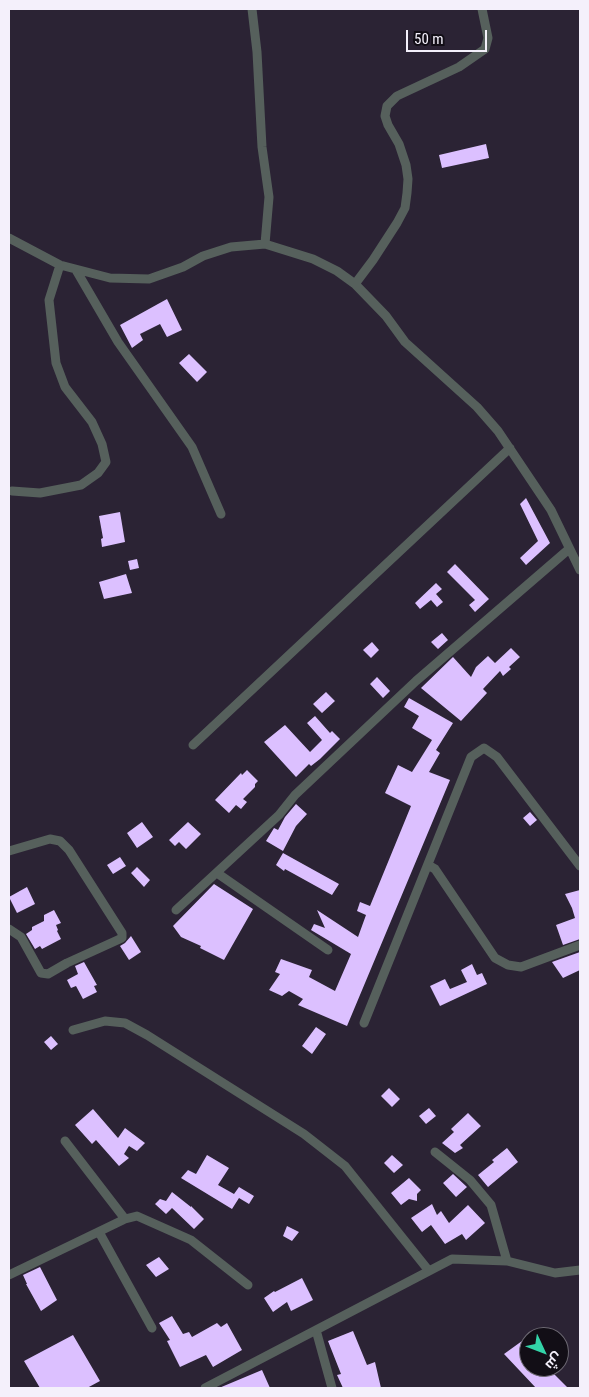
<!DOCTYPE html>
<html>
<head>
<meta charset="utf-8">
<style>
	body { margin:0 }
	#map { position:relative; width:589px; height:1397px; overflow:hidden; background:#2b2334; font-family:"Roboto Condensed",Cairo,sans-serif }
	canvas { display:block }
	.frame { position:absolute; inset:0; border:10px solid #f4f0fb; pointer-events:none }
	.north { position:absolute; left:519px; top:1327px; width:50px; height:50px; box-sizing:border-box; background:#120e16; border:1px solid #6c6872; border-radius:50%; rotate:133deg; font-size:14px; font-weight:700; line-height:20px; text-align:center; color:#f4f0fb }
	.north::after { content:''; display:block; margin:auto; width:18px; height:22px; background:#33d4a8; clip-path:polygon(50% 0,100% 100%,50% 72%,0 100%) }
	.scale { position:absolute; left:406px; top:30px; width:81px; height:22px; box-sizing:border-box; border:2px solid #f4f0fb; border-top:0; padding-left:6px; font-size:15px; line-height:18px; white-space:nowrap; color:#f4f0fb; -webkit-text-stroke:4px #120e16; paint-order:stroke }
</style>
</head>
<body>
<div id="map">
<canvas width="589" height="1397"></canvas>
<div class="frame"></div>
<div class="north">ش</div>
<div class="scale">50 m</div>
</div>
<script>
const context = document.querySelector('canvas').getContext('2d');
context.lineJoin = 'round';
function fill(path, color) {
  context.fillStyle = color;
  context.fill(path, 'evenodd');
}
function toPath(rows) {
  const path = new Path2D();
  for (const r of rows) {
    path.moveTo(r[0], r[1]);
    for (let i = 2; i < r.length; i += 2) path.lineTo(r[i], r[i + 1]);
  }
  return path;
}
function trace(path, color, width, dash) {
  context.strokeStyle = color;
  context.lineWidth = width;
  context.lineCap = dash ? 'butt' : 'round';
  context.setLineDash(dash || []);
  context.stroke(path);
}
fill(toPath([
	[486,144,489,158,442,168,439,155],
	[167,299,182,330,167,337,160,324,140,334,143,340,132,348,120,325],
	[189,354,207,372,197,382,179,363],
	[526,498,550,543,526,565,520,558,538,541,520,504],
	[120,512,125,542,102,547,101,539,103,538,99,516],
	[137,559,139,568,130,570,128,561],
	[455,564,489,599,475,612,469,605,475,600,447,572],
	[126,574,132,593,104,599,99,582],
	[436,583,442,589,436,594,443,602,437,607,431,600,420,609,415,603],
	[442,633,448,640,438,649,431,642],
	[372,642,379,650,371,658,363,650],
	[511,648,520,657,509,667,511,669,503,676,500,671,483,689,487,693,461,721,421,688,453,657,471,677,476,667,488,656,495,663],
	[377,677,390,691,383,698,370,684],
	[326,692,335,701,322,713,313,704],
	[409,698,453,723,436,750,440,753,429,772,450,780,347,1026,298,1005,303,999,289,991,282,996,269,990,280,974,275,972,281,959,312,970,309,977,335,991,351,954,311,930,314,924,325,928,317,910,358,937,366,915,357,911,360,902,370,906,411,806,385,793,398,765,412,772,432,740,412,728,419,716,404,707],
	[315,716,330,733,332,731,340,739,320,759,311,766,309,764,296,777,264,742,285,725,310,752,322,740,307,723],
	[247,770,258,781,255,784,255,787,243,799,247,802,241,809,236,805,229,813,215,800,241,773,242,775],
	[296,804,307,814,296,826,283,851,266,841,274,828,278,830,285,817],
	[530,812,537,820,530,826,523,818],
	[142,822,153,837,137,848,127,833],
	[188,822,201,834,186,849,179,842,175,846,169,840],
	[283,853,339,884,332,895,285,869,284,871,276,865],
	[120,857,126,866,113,874,107,865],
	[137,867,150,880,144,887,131,873],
	[214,884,253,909,224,960,200,948,201,946,181,937,173,926],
	[27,887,35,904,17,913,9,897],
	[580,890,580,939,563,945,556,925,575,918,572,908,565,894],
	[54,910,61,923,56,925,58,930,57,931,61,939,42,949,40,946,35,949,26,934,32,930,32,927,44,921,44,915],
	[131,936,141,952,129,960,120,946,125,943],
	[580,952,580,970,563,978,552,962],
	[84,962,97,985,94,986,97,992,83,999,76,986,71,988,67,980,78,974,75,966],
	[472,964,477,975,482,973,487,984,440,1006,430,986,445,979,450,989,467,982,461,970],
	[316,1027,326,1034,312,1054,302,1046],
	[51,1036,58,1044,51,1050,44,1042],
	[389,1088,400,1099,392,1107,381,1096],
	[429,1108,436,1116,426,1124,419,1116],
	[93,1109,118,1138,125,1128,145,1143,137,1151,129,1146,124,1154,129,1158,119,1166,96,1140,92,1144,75,1125],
	[468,1113,481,1126,460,1145,463,1148,455,1153,442,1143,454,1132,451,1129],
	[507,1148,518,1162,488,1187,478,1175,494,1162,492,1160],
	[207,1155,229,1168,218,1185,234,1194,239,1187,254,1196,249,1204,239,1198,232,1209,181,1178,188,1170,196,1174],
	[392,1155,403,1165,394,1173,384,1163],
	[453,1174,467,1187,456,1197,443,1183],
	[409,1178,421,1190,417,1194,417,1201,409,1199,401,1205,391,1193],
	[172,1192,191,1207,191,1206,204,1219,194,1229,172,1208,166,1214,155,1204,160,1199,166,1201],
	[432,1204,437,1215,441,1211,449,1223,468,1205,485,1223,466,1240,462,1234,445,1244,431,1225,422,1232,411,1218],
	[287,1226,299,1232,292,1241,283,1236],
	[159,1257,169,1269,156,1277,146,1265],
	[40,1267,57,1300,41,1311,26,1284,27,1284,23,1275],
	[302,1278,313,1300,291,1311,287,1302,273,1312,264,1298,274,1291,275,1292],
	[172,1316,183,1334,189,1332,192,1337,217,1323,221,1327,227,1323,242,1350,213,1367,206,1355,180,1367,167,1341,170,1340,159,1323],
	[353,1331,367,1365,375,1362,381,1388,343,1388,337,1375,341,1374,328,1341],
	[73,1335,100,1381,87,1388,40,1388,24,1361],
	[522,1341,529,1348,529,1367,547,1367,568,1388,536,1388,504,1354],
	[262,1370,270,1388,219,1388]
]), '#dcc0ff');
trace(toPath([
	[252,9,257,52,262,147,269,197,265,244],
	[9,238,60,265,110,278,149,279,183,267,203,256,231,247,265,244,313,259,337,271,355,284,386,316,405,342,477,407,498,431,551,510,580,570],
	[76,270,118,342,192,447,221,514],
	[355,284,373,260,397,223,405,208,407,193,408,179,406,165,399,144,388,125,385,116,387,106,397,96,459,67,485,49,488,38,482,9],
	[12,491,40,493,81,485,98,473,106,462,102,444,92,422,65,387,56,363,49,300,60,265],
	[193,745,510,448],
	[9,851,50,839,60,841,69,850,122,933,122,938,67,963,48,974,41,973,21,937,9,929],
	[428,865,435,869,495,958,508,965,521,967,580,945],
	[217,873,328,950],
	[176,910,279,815,295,795,416,681,569,549],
	[364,1023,471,757,484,748,497,757,580,866],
	[73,1030,105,1021,125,1023,147,1035,304,1134,345,1166,429,1271],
	[65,1141,125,1219],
	[435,1152,470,1180,491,1205,507,1261],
	[99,1232,152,1328],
	[9,1275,125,1219,137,1216,191,1240,248,1285],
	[316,1330,332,1388],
	[205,1388,452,1259,507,1261,555,1273,580,1270]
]), '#56605c', 9);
</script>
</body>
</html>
